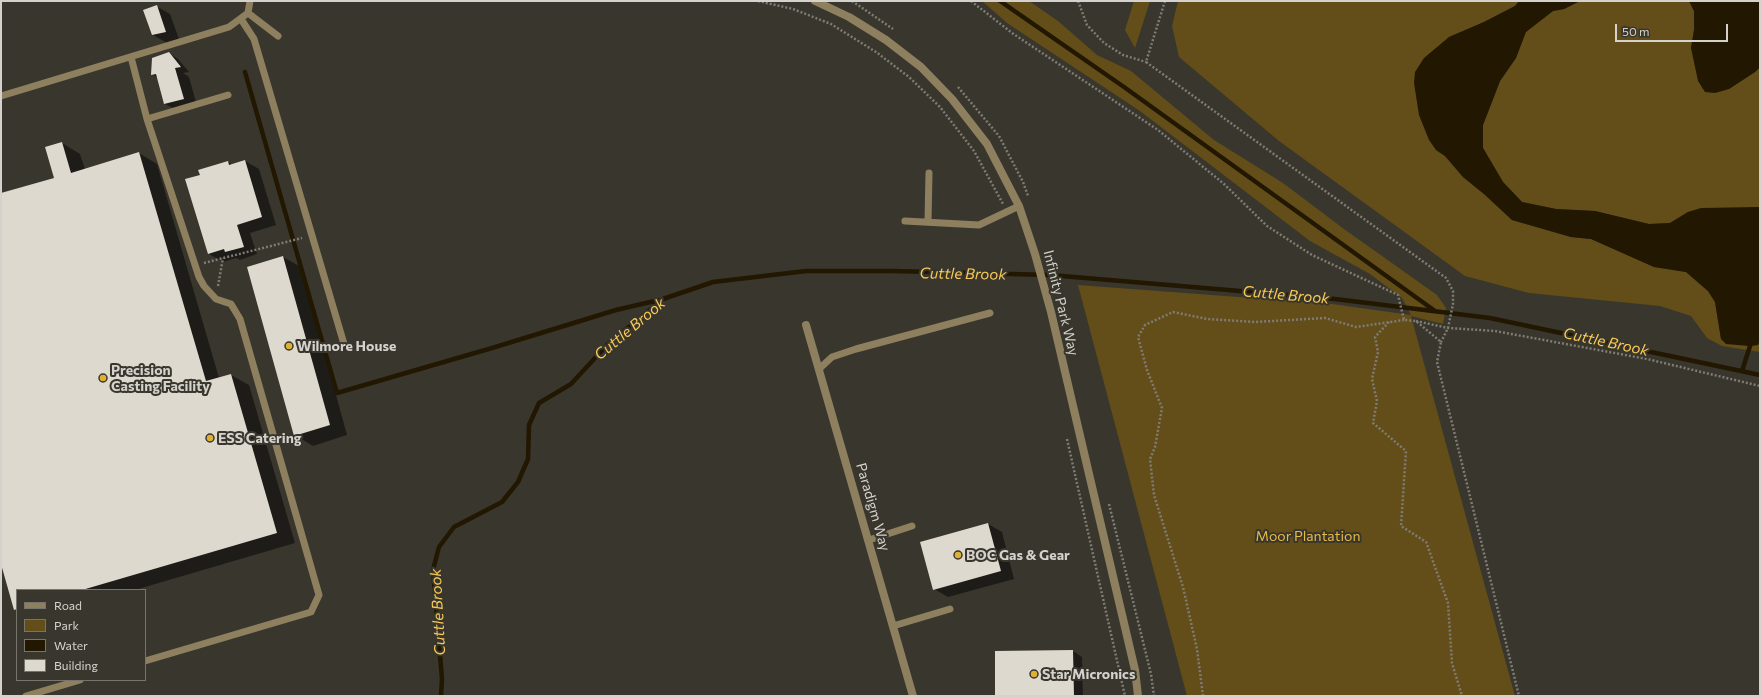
<!DOCTYPE html>
<html>
<head>
<meta charset="utf-8">
<style>
	body { margin:0 }
	#map { position:relative; width:1761px; height:697px; overflow:hidden; background:#39362d; font-family:Commissioner,sans-serif }
	canvas { display:block }
	.frame { position:absolute; inset:0; border:2px solid #d5d2cd; pointer-events:none }
	.legend { position:absolute; left:16px; top:589px; width:130px; height:92px; box-sizing:border-box; background:#39362d; border:1px solid #77746d; margin:0; padding:5px 7px; list-style:none; font-size:12px; color:#d5d2cd }
	.legend li { display:flex; align-items:center; gap:8px; height:20px }
	.legend b { width:20px; border:1px solid #77746d }
	.scale { position:absolute; left:1615px; top:24px; width:113px; height:18px; box-sizing:border-box; border:2px solid #d5d2cd; border-top:0; padding-left:5px; font-size:12px; line-height:14px; white-space:nowrap; color:#d5d2cd; -webkit-text-stroke:3px #39362d; paint-order:stroke }
</style>
</head>
<body>
<div id="map">
<canvas width="1761" height="697"></canvas>
<div class="frame"></div>
<ul class="legend">
<li><b style="height:5px;background:#8e805f"></b>Road</li>
<li><b style="height:11px;background:#634e19"></b>Park</li>
<li><b style="height:11px;background:#221700"></b>Water</li>
<li><b style="height:11px;background:#ded9ce"></b>Building</li>
</ul>
<div class="scale">50 m</div>
</div>
<script>
const context = document.querySelector('canvas').getContext('2d');
context.lineJoin = 'round';
function fill(path, color) {
  context.fillStyle = color;
  context.fill(path, 'evenodd');
}
function toPath(rows) {
  const path = new Path2D();
  for (const r of rows) {
    path.moveTo(r[0], r[1]);
    for (let i = 2; i < r.length; i += 2) path.lineTo(r[i], r[i + 1]);
  }
  return path;
}
function trace(path, color, width, dash) {
  context.strokeStyle = color;
  context.lineWidth = width;
  context.lineCap = dash ? 'butt' : 'round';
  context.setLineDash(dash || []);
  context.stroke(path);
}
function label(font, color, halo, rows, align = 'center') {
  context.font = font + ' Commissioner,sans-serif';
  context.lineWidth = 4;
  context.setLineDash([]);
  context.textBaseline = 'middle';
  context.strokeStyle = halo;
  context.fillStyle = color;
  for (const [text, x, y, turn = 0] of rows) {
    context.save();
    context.translate(x, y);
    context.rotate((+turn || 0) * Math.PI / 180);
    context.textAlign = isNaN(turn) ? turn : align;
    if (halo) context.strokeText(text, 0, 0);
    context.fillText(text, 0, 0);
    context.restore();
  }
}
fill(toPath([
	[982,1,1029,1,1058,21,1097,55,1131,71,1214,140,1283,183,1344,229,1437,295,1446,308,1443,324,1411,316,1515,696,1187,696,1078,285,1332,304,1411,315,1402,298,1370,274,1310,241,1140,111,1007,23],
	[1134,1,1150,1,1135,48,1125,30],
	[1178,1,1519,1,1515,6,1484,22,1449,37,1436,150,1445,156,1463,177,1484,194,1512,220,1571,237,1591,239,1654,267,1686,272,1708,291,1715,302,1721,339,1735,344,1750,346,1758,345,1760,340,1760,352,1722,346,1707,338,1691,316,1660,306,1529,293,1465,276,1279,141,1179,57,1172,26],
	[1580,1,1689,1,1694,11,1694,30,1691,48,1729,89,1755,72,1760,67,1760,207,1688,212,1670,223,1649,224,1595,211,1556,209,1522,202,1503,182,1483,148,1483,125,1500,81,1516,58,1525,32,1553,11,1564,9]
]), '#634e19');
fill(toPath([
	[1519,1,1580,1,1564,9,1553,11,1526,32,1516,58,1500,81,1483,125,1483,148,1503,182,1522,202,1556,209,1595,211,1649,224,1670,223,1688,212,1701,208,1760,207,1760,340,1758,345,1750,346,1726,344,1721,339,1715,302,1708,291,1686,272,1654,267,1591,239,1571,237,1512,220,1484,194,1463,177,1445,156,1436,150,1429,140,1419,115,1414,83,1415,72,1424,58,1449,37,1484,22,1515,6],
	[1689,1,1760,1,1760,67,1755,72,1729,89,1715,93,1705,92,1698,81,1691,48,1694,30,1694,11]
]), '#221700');
fill(toPath([
	[156,6,170,14,179,39,167,43,153,35],
	[169,53,178,59,189,72,183,73,189,77,197,106,179,111,165,104,158,78,152,74],
	[62,143,80,154,85,169,139,153,157,164,219,378,231,375,249,385,295,543,135,590,17,590,17,610,15,609,1,561,1,194,55,178],
	[245,161,259,169,276,225,250,233,257,254,240,260,236,258,223,262,209,254,201,175,228,162,233,165],
	[283,257,301,267,347,435,313,446,295,435],
	[988,524,1002,532,1014,579,948,597,934,589],
	[1073,651,1082,657,1083,696,996,696,996,652]
]), '#0007');
trace(toPath([
	[1000,1,1124,87,1435,311],
	[245,72,337,393,492,348,616,310,659,300],
	[1742,371,1750,346],
	[441,696,442,679,433,570,439,547,454,527,502,502,518,482,528,459,529,425,539,403,571,384,607,345,663,299,713,282,806,271,893,271,1050,275,1335,299,1490,318,1760,375]
]), '#221700', 4.5);
fill(toPath([
	[157,5,166,32,152,35,143,10],
	[169,52,181,67,175,68,184,99,164,104,156,74,151,75,152,58],
	[62,142,71,173,139,152,206,381,231,374,277,533,82,590,17,590,17,609,14,610,1,564,1,193,54,178,45,147],
	[245,160,262,217,237,225,244,247,225,252,224,249,208,254,185,179,200,175,198,170,228,161,229,165],
	[283,256,330,425,294,436,247,267],
	[988,523,1001,571,933,590,920,542],
	[1073,650,1074,696,995,696,995,651]
]), '#ded9ce');
trace(toPath([
	[758,1,793,9,831,24,876,52,909,77,940,107,974,151,1003,204],
	[852,1,893,29],
	[971,1,1012,33,1158,130,1224,184,1267,226,1312,255,1398,295,1404,320,1416,321,1441,342,1437,362,1519,696],
	[1078,1,1087,25,1104,43,1123,55,1146,62],
	[1165,1,1146,62,1446,278,1453,291,1453,304,1448,328,1441,342],
	[958,87,999,136,1023,182,1028,196],
	[204,263,302,238],
	[218,286,223,258],
	[1416,321,1448,328,1495,331,1647,359,1760,386],
	[1389,322,1375,337,1378,352,1372,379,1377,401,1373,423,1406,451,1401,526,1426,542,1448,603,1452,663,1462,696],
	[1067,439,1125,696],
	[1109,504,1151,674,1154,696],
	[1203,696,1197,649,1183,587,1154,495,1150,459,1155,447,1162,408,1147,370,1138,337,1145,325,1173,312,1207,319,1255,322,1325,318,1356,327,1404,320]
]), '#7f7c75', 2.5, [2, 2]);
trace(toPath([
	[250,1,248,13,278,36],
	[241,19,254,39,344,344],
	[131,57,147,119,199,277,204,286,216,299,231,304,240,319,319,595,311,612,145,661],
	[1,96,229,27,248,13],
	[147,119,228,95],
	[905,221,979,225,1019,206],
	[928,221,929,173],
	[819,369,832,357,856,349,990,313],
	[869,540,912,526],
	[893,626,950,609],
	[26,696,80,680]
]), '#8e805f', 7);
trace(toPath([
	[806,325,913,696]
]), '#8e805f', 8);
trace(toPath([
	[815,1,849,17,886,40,921,67,952,99,987,144,1019,206,1035,254,1051,312,1135,670,1138,696]
]), '#8e805f', 8);
for (const [x, y, r, color] of [
	[289,346,4,"#deb133"],
	[103,378,4,"#deb133"],
	[210,438,4,"#deb133"],
	[958,555,4,"#deb133"],
	[1034,674,4,"#deb133"]
]) {
  const dot = new Path2D();
  dot.arc(x, y, r, 0, 2 * Math.PI);
  context.fillStyle = color;
  context.fill(dot);
  trace(dot, '#39362d', 1.5);
}
label('14px', '#d5d2cd', '#39362d', [
	["Infinity Park Way",1061,303,76],
	["Paradigm Way",873,507,74]
]);
label('bold 14px', '#d5d2cd', '#39362d', [
	["Wilmore House",297,346],
	["Precision",111,370],
	["Casting Facility",111,386],
	["ESS Catering",218,438],
	["BOC Gas & Gear",966,555],
	["Star Micronics",1042,674]
], 'left');
label('14px', '#e7ba42', '#39362d', [
	["Moor Plantation",1308,536]
]);
label('italic 15px', '#f9cb56', '#39362d', [
	["Cuttle Brook",963,274,1],
	["Cuttle Brook",1286,295,5],
	["Cuttle Brook",630,329,-40],
	["Cuttle Brook",1606,342,12],
	["Cuttle Brook",438,612,-93]
]);
</script>
</body>
</html>
